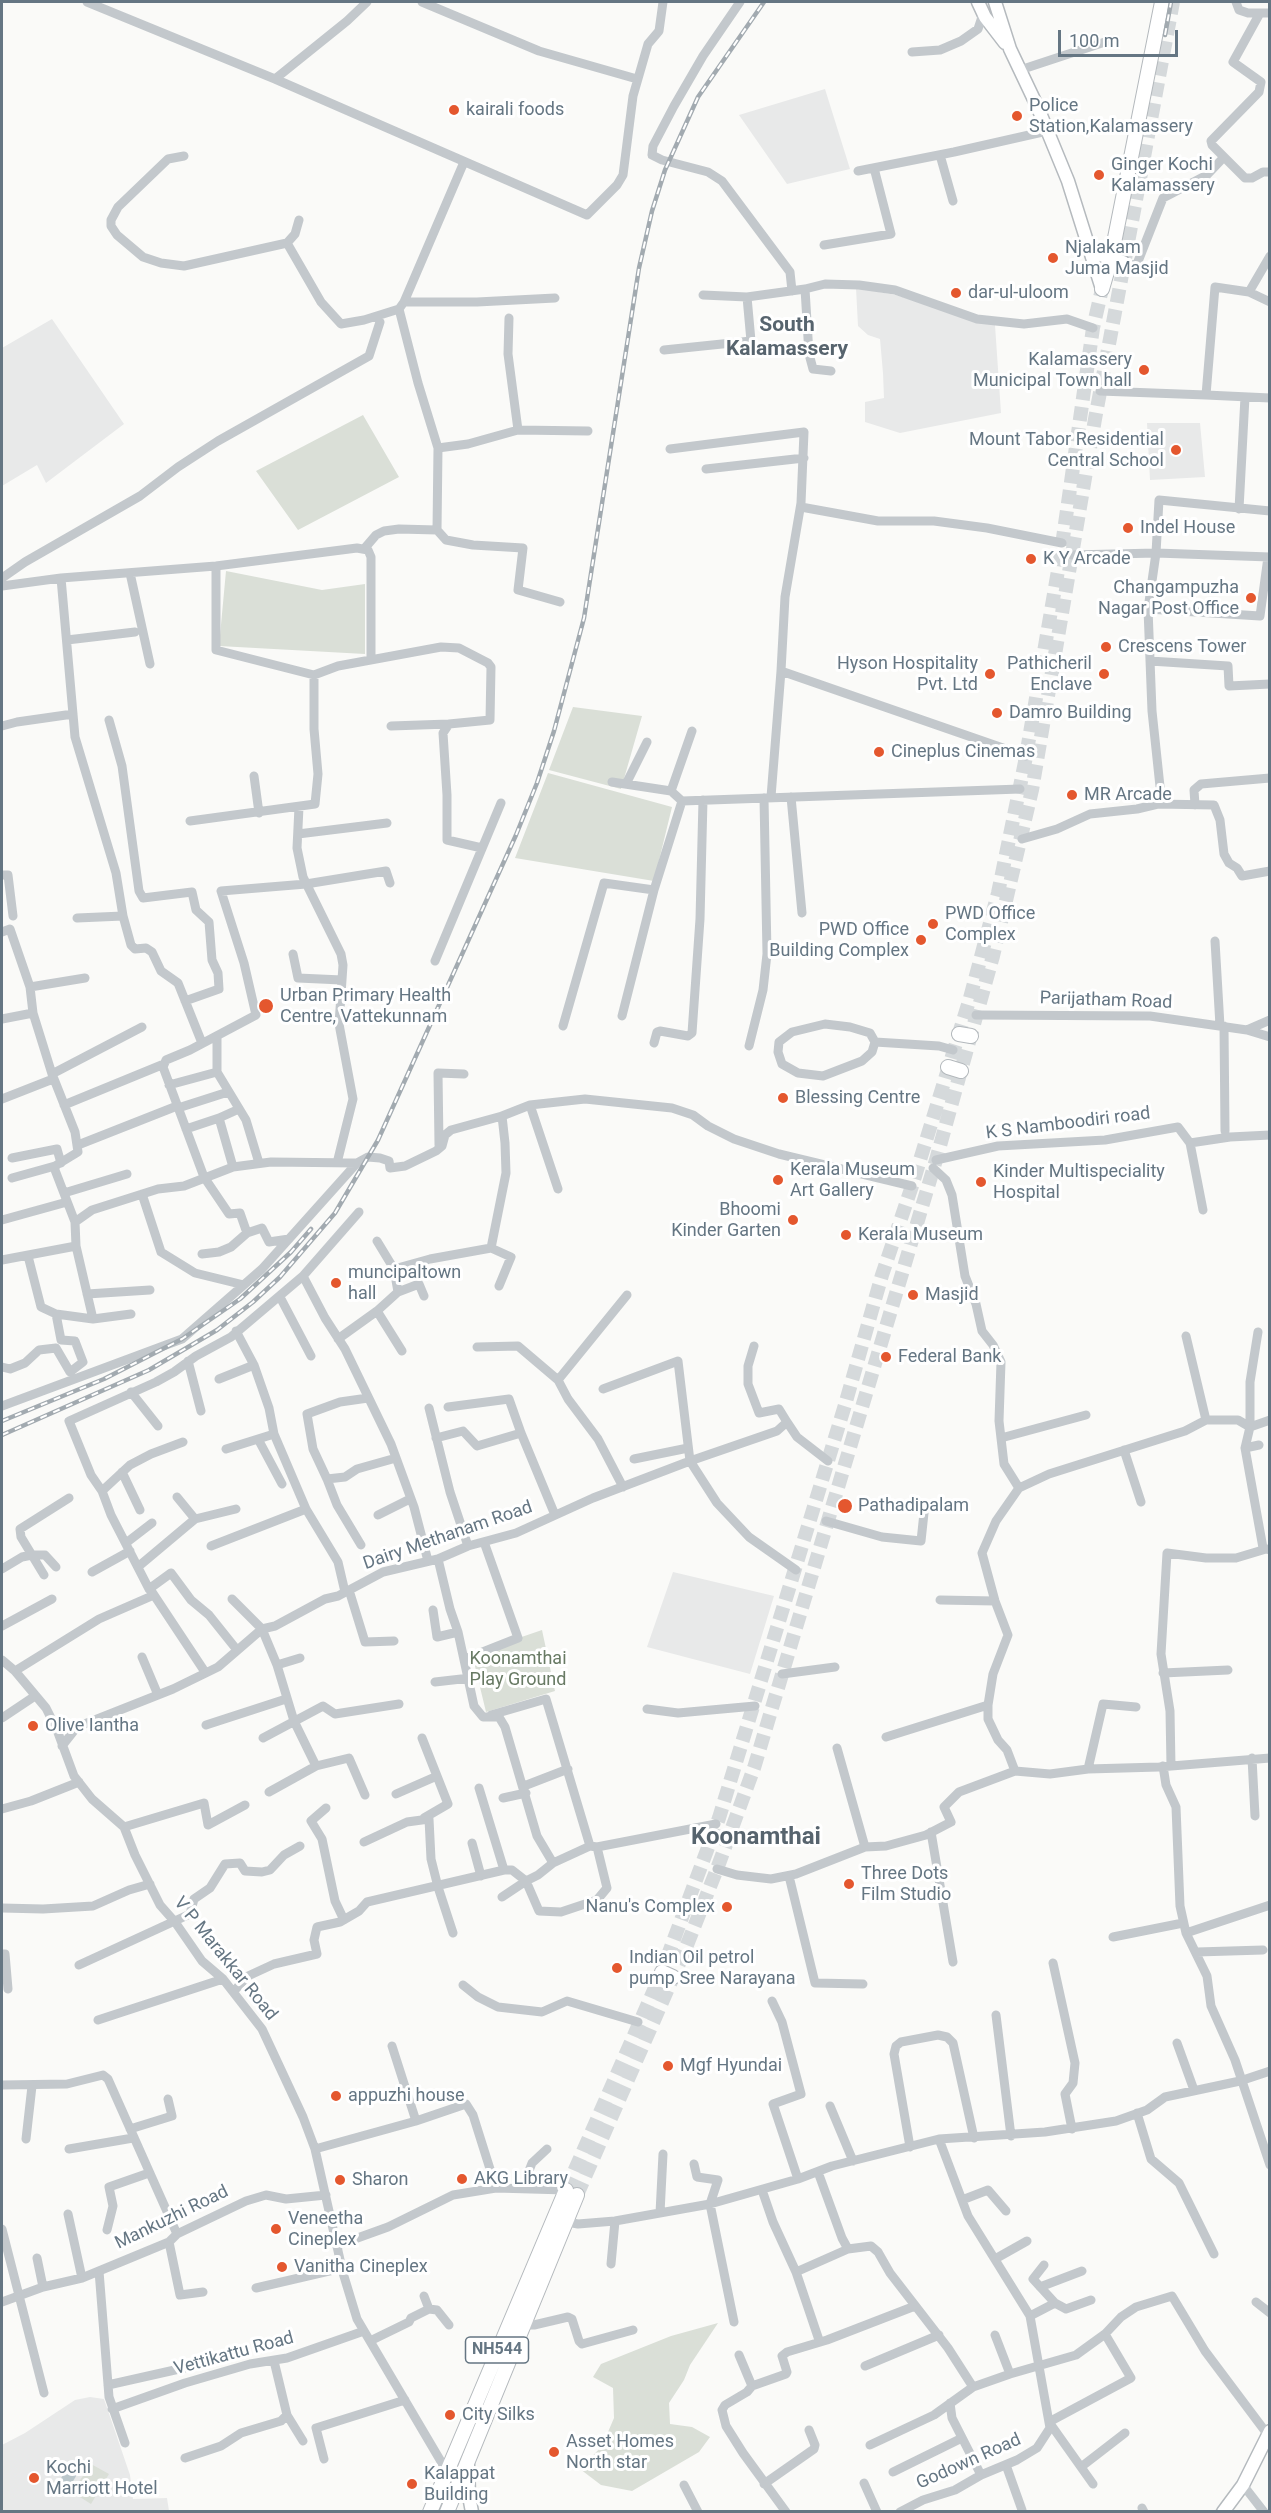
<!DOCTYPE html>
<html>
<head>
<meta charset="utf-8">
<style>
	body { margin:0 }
	#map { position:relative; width:1271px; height:2513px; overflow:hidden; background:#fafaf8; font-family:Roboto,sans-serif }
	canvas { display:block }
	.frame { position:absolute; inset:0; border:3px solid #657683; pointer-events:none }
	.scale { position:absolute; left:1058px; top:30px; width:120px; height:27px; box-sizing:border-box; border:3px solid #657683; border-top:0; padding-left:8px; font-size:18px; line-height:21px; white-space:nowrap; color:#657683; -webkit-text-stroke:4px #fff; paint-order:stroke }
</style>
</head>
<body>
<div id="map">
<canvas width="1271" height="2513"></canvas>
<div class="frame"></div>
<div class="scale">100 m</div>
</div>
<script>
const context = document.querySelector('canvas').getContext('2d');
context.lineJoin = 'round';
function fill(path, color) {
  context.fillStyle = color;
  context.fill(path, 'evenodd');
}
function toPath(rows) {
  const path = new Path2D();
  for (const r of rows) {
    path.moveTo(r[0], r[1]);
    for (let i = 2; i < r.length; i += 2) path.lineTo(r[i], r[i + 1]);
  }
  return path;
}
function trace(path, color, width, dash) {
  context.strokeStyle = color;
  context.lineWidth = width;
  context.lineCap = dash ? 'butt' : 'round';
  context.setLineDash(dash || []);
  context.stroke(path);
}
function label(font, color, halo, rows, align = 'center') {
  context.font = font + ' Roboto,sans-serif';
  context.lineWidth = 6;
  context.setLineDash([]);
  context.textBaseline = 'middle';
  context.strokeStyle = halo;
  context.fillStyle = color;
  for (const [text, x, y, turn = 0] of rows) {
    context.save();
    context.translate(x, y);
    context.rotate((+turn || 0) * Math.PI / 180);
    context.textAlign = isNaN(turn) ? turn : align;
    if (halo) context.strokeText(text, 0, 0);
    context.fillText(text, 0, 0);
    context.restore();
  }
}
fill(toPath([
	[825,89,850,169,787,184,739,115],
	[856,288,896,295,995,325,1001,413,900,433,865,422,865,402,884,398,883,373,880,339,868,335,858,326],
	[52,319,124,424,46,483,37,465,2,486,2,348],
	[1200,423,1205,477,1150,480,1147,423],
	[673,1572,774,1596,750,1674,647,1647],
	[90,2397,104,2399,130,2475,133,2499,167,2498,169,2511,2,2512,2,2445,25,2433,75,2400]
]), '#e8e9e9');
fill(toPath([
	[363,415,399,477,298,530,256,471],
	[226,571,322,590,365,584,365,654,219,646],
	[573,707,642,716,621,789,549,770],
	[548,773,672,807,654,881,515,858],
	[542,1630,555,1691,486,1712,472,1654],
	[718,2323,690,2365,684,2380,669,2403,670,2424,692,2427,710,2437,699,2452,632,2491,601,2485,580,2469,602,2446,614,2418,613,2388,593,2377,601,2364,671,2336],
	[91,2464,109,2474,91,2504,72,2492]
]), '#dadfd7');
fill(toPath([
	[72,2461,82,2466,66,2493,56,2486]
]), '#bbc7cb');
trace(toPath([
	[566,2190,661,1974,719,1818,845,1405,882,1275,912,1186,970,998,998,893,1025,762,1060,559,1093,328,1102,289],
	[577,2195,685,1950,717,1869,754,1768,936,1160,993,956,1032,790,1095,419,1173,2]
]), '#d5d9db', 14, [14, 7]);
const major = toPath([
	[978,2,985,17,1005,43],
	[995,2,1010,49,1038,108,1068,181,1102,289],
	[1088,245,1103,256,1123,262],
	[468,2465,469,2496,472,2512],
	[1223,2512,1243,2485,1270,2431]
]);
const highway = toPath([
	[1102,289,1111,258,1162,2],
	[959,1034,971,1036],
	[948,1067,961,1071],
	[662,1972,673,1977],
	[430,2512,566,2190],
	[447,2512,577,2195]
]);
trace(major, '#b5babe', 15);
trace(highway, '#b4b9bd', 16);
trace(toPath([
	[87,2,275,79,587,215,617,185,623,175,633,96,648,44,659,31,663,2],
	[422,2,539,51,637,79],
	[740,2,703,56,674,106,653,146,652,155,662,160,708,172,722,181,790,272,792,291],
	[1236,2,1239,10,1248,13,1270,13],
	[1260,13,1233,62,1261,82,1259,92,1211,141,1212,145,1245,178,1252,178,1263,172,1270,172],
	[912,52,940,50,961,41,978,29,983,14],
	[1020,70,1108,41],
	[275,79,347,21,367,2],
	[940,155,953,201],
	[184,156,168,159,118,207,111,220,111,226,117,235,143,257,161,263,184,266,287,243,295,234,299,220],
	[464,162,404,302,399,309,418,383,438,448,437,530,446,540,473,545,523,548,518,590,560,602],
	[858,171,954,152,1047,131],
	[287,243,321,302,341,324,364,320,399,309],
	[824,245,891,234,874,168],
	[1123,262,1134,265,1137,264,1163,198,1207,175,1224,157],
	[805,289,809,354,813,369,831,371],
	[1249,292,1270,302],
	[703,295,747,297],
	[404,302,477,302,555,298],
	[509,318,508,354,518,430],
	[664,350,751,341,747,297,805,289,825,284,859,285,895,290,977,319,1024,324,1067,319,1093,328],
	[1100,391,1206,395,1215,287,1249,292,1270,256],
	[1206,395,1270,398],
	[438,448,468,444,518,430,588,431],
	[670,449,804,432,801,503,785,597,781,671,1026,756],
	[706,469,804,458],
	[801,507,878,521,934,521,987,528,1062,543],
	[1239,509,1245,397],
	[364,549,376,535,384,531,399,529,437,530],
	[1072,555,1156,553,1270,557],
	[216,566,216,650,314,675,338,666,441,647,459,648,488,663,491,667,490,720,449,724,443,733,447,795,447,840,482,848],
	[130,573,150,664],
	[2,578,25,562,140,496,178,467,218,441,369,356,380,322],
	[61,578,75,737,116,873,123,916,131,945,135,949,146,948,152,952,161,971,178,983,202,1043],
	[2,586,61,578,216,566,357,548,368,550,371,557,371,659],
	[1148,609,1260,616,1268,557],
	[67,640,135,632],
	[1150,661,1228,666,1229,686,1270,684],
	[109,720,122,766,139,891,143,898,192,892,196,910,209,922,212,960,218,973,219,989,185,1001],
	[2,726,17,722,73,714],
	[391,726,449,724],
	[254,776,259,813],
	[612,782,671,791,682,801],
	[626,784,647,742],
	[671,791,692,731],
	[771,797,781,671],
	[791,797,802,913],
	[1158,804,1214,805,1220,820,1224,854,1229,863,1237,868,1242,876,1270,871],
	[1195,805,1194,790,1201,784,1270,778],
	[299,807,297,848,303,877,341,954,343,965,339,1024,353,1099,337,1163],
	[190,821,315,804,318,774,314,729,314,675],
	[298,834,387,823],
	[1022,839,1057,829,1090,814,1137,809,1158,804,1161,796,1152,711,1148,609,1156,553,1159,500,1270,511],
	[2,875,8,875,13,916],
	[77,918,123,916],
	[2,932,10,929,30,987,33,1013,52,1074,75,1132,78,1152,55,1166,55,1170,75,1222],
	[1215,941,1220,1026],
	[293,954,298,978,342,980],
	[435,961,501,803],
	[30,987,85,978],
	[976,1015,1150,1016,1247,1030,1270,1037],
	[622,1016,654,890],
	[2,1019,33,1013],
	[563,1026,604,883,654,890,682,801,1020,789],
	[1224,1026,1225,1131],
	[1247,1030,1270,1020],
	[875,1042,872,1052,862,1061,823,1076,798,1073,782,1064,778,1052,779,1042,792,1032,825,1024,850,1027,870,1033,875,1042,939,1046,953,1050],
	[654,1043,657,1032,660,1031,688,1036,692,1033,700,919,703,800],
	[749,1046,763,990,767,954,764,798],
	[217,1072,246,1120,259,1163],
	[52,1074,142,1027],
	[169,1085,217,1072,217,1036],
	[2,1099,53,1079],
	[64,1105,164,1064],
	[530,1105,558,1189],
	[178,1108,228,1092],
	[219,1118,239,1109],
	[186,1129,219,1118,233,1167],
	[1190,1143,1203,1210],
	[78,1145,177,1106],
	[439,1145,438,1073,464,1074],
	[12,1158,57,1149,61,1163],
	[936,1160,998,1146,1105,1140,1178,1127,1190,1143,1230,1137,1270,1135],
	[933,1168,946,1180,952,1195,965,1276,976,1304,982,1331,993,1345,1001,1362,999,1421,1004,1464,1019,1488],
	[12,1178,55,1166],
	[64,1193,127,1174],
	[142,1194,161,1252,195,1273,244,1285],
	[2,1220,67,1202],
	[289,1239,269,1242,262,1228,247,1233,240,1213,229,1214,204,1177,163,1067,166,1060,190,1050,256,1015,244,963,221,891,306,884,386,871,390,883],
	[377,1241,394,1269],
	[76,1246,93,1319,131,1314],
	[491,1248,511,1257,499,1286],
	[202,1254,219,1252,231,1247,247,1233],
	[28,1256,41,1307,56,1314,93,1319],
	[2,1260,76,1246,75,1222,92,1210,158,1189,184,1186,233,1167,271,1162,357,1163],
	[303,1276,325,1318,345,1349,391,1444,414,1507,428,1561],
	[398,1292,419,1284,424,1296],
	[87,1294,150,1290],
	[280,1297,311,1356],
	[377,1311,402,1351],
	[236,1331,254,1365,269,1408,274,1434,306,1509,338,1562,345,1592],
	[1258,1332,1250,1382,1250,1427,1270,1420],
	[1186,1336,1206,1420],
	[338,1339,377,1311,398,1292,394,1269,430,1259,491,1248,506,1173,505,1143,502,1116,530,1105,585,1099,672,1108,693,1115,708,1126,734,1139,779,1154,912,1186],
	[754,1346,748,1366,748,1384,759,1413,779,1409,787,1422],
	[477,1347,518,1346,558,1380,568,1399,598,1439,623,1487],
	[188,1361,201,1411],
	[2,1367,10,1369,25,1363,39,1350,56,1348,70,1372,83,1362,75,1341,61,1340,56,1314],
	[219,1379,254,1365],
	[558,1380,627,1295],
	[603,1389,678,1361,690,1461,777,1431,787,1422,797,1437,828,1461],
	[131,1392,158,1426],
	[2,1406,182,1339,262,1269,357,1163,368,1157,380,1158,389,1161,390,1168,405,1166,436,1151,442,1146,445,1135,451,1130,502,1116],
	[448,1407,509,1399,521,1433,555,1515],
	[429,1408,450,1492,468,1546],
	[436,1438,463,1431,477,1446,521,1433],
	[1001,1438,1086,1415],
	[258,1439,282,1484],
	[1245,1448,1263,1548,1270,1550],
	[226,1449,274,1434],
	[1124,1450,1141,1502],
	[634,1459,688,1448],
	[122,1472,140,1510],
	[327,1479,313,1449,307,1414,340,1402,368,1398],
	[102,1491,130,1465,151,1454,183,1442],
	[177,1497,195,1519],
	[378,1515,410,1499],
	[826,1521,882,1537,921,1541,924,1513],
	[126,1543,152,1523],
	[361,1545,337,1505,327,1479,345,1477,357,1469,396,1458],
	[211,1546,306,1509],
	[438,1559,450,1609,458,1632,474,1706,483,1717,499,1717,505,1727,537,1836,553,1863],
	[139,1566,195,1519,236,1509],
	[2,1569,22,1557,32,1555,45,1555,56,1567],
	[92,1572,130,1551],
	[44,1575,21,1537,20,1529,69,1498],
	[349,1590,365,1642,394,1641],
	[152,1592,205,1672],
	[232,1599,262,1629,277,1665,294,1721,316,1766],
	[940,1600,995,1601],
	[433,1610,437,1637,458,1632],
	[2,1626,52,1599],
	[237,1650,209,1615,191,1600,171,1573,149,1589,111,1515,102,1491,91,1475,69,1421,156,1382,174,1372,196,1356,231,1337,303,1276,359,1212],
	[142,1657,158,1695],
	[465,1659,518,1638,484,1542],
	[2,1660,15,1671,46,1708,57,1730,74,1776,92,1799,124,1827,135,1855,160,1905,175,1922,202,1961,223,1979,262,2029,303,2117,315,2149,343,2273,357,2319,446,2470],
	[277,1665,300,1658],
	[15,1671,99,1619,154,1595],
	[1163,1673,1228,1670],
	[782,1674,835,1667],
	[435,1682,470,1678],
	[647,1709,678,1713,755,1706],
	[491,1715,546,1699,590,1846],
	[2,1718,35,1696],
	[206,1725,286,1699],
	[886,1737,988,1705],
	[263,1738,323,1706,335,1714,399,1704],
	[422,1738,448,1804,424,1818],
	[62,1746,77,1727,173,1689,218,1667,262,1629,275,1626,325,1599,338,1596,383,1572,438,1559,468,1546,516,1533,593,1498,690,1461,717,1503,749,1537,796,1570],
	[837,1748,865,1847],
	[1252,1758,1255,1816],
	[1163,1766,1166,1785,1176,1807,1180,1906,1186,1933,1207,1976,1211,2006,1235,2060,1270,2165],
	[1171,1766,1170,1711,1161,1654,1167,1553,1206,1558,1236,1558,1266,1549],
	[1088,1769,1103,1704,1136,1707],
	[1015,1771,1007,1750,998,1740,988,1719,988,1705,993,1674,1008,1635,995,1601,982,1553,996,1521,1019,1488,1049,1474,1185,1431,1206,1420,1238,1420,1250,1427,1245,1448,1259,1445],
	[524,1786,568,1769],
	[479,1788,504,1870],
	[269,1792,316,1766,349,1758,365,1795],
	[396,1794,437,1776],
	[503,1798,526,1793],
	[326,1808,311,1821,322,1839,335,1901,344,1920],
	[2,1809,31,1801,79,1782],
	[124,1827,204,1803,208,1825,245,1805],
	[931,1832,953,1962],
	[364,1842,407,1822,429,1819,431,1859,438,1887,453,1933],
	[472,1843,481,1876],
	[717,1869,737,1875,771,1879,796,1874,865,1847,886,1846,926,1835,951,1822,944,1807,959,1792,1015,1771,1050,1774,1088,1769,1159,1767,1270,1758],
	[789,1876,815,1983,863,1984],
	[502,1897,526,1881,539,1911,561,1912,597,1900,607,1888,597,1847],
	[2,1908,43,1909,93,1906,129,1890,150,1884],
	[1186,1933,1270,1905],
	[1113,1937,1183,1923],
	[1197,1952,1263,1950],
	[2,1954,5,1954,8,1989],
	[1053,1963,1075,2063,1073,2083,1065,2094,1072,2129],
	[79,1965,190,1914,194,1899,210,1888,225,1864,240,1863,245,1871,262,1872,270,1870,284,1855,300,1846],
	[463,1985,478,1997,498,2007,542,2012,567,2001,638,2022],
	[234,1991,248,1976,274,1964,317,1954,314,1940,317,1927,340,1922,359,1911,367,1902,504,1870,512,1870,526,1881,538,1875,553,1863,590,1846,597,1847,716,1824],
	[772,2001,782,2022,801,2094,773,2104,798,2179],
	[996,2015,1011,2136],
	[98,2020,223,1979],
	[1177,2043,1194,2090],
	[392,2046,416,2121],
	[2,2085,67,2084,103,2075,108,2079,177,2234],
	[830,2106,853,2161],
	[1137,2113,1151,2159,1179,2183,1214,2254],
	[130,2129,172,2116,168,2099],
	[26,2139,32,2086],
	[910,2147,894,2054,896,2046,901,2042,938,2035,947,2037,953,2043,974,2138],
	[69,2149,133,2138],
	[315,2149,416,2121,466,2104,473,2115,496,2188],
	[694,2164,697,2177,718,2180,710,2204,734,2322],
	[818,2172,842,2238,848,2249,871,2246,878,2252,890,2273,948,2348,973,2387],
	[531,2188,527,2176,532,2163,547,2149],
	[762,2190,773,2222,796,2272,819,2340],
	[962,2200,988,2190,1006,2211],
	[660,2213,663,2154],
	[68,2214,82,2278],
	[567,2222,578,2224,615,2221,710,2204,798,2179,832,2166,939,2139,1045,2132,1116,2121,1147,2110,1165,2097,1240,2081,1270,2071],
	[2,2229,44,2393],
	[107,2230,113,2206,109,2187,149,2173],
	[169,2242,180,2295,203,2292],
	[338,2245,388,2227,453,2195,496,2188,566,2190],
	[37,2258,43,2287],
	[995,2259,1027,2241],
	[611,2264,615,2221],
	[1044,2265,1033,2279,1055,2303],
	[99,2271,109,2397,125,2443],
	[796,2272,848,2249],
	[1040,2287,1082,2271],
	[256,2288,342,2268],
	[2,2302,43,2287,82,2278,169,2242,177,2234,246,2201,266,2195,286,2199,326,2195],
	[1256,2302,1270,2313],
	[429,2309,437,2310,449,2325],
	[1030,2316,1055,2303,1066,2309,1091,2300],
	[524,2325,534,2325,568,2317,572,2319,579,2341,582,2344,633,2330],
	[1105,2334,1121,2317,1136,2307,1172,2296,1205,2351,1268,2435],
	[995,2335,1010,2374],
	[370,2341,409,2322,411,2318,429,2309,424,2296],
	[739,2355,752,2386],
	[274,2361,287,2415,303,2441],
	[865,2366,939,2335],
	[108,2385,197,2365],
	[950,2403,952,2418,981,2475],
	[112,2409,185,2383,250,2364,287,2358,364,2331],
	[870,2445,934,2415,973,2387,1010,2374,1076,2355,1105,2334,1131,2378,1049,2422,1093,2484],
	[185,2458,221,2446,241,2433,281,2421,287,2415],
	[324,2459,316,2428,405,2400],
	[1006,2465,1022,2510],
	[1081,2467,1125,2433],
	[893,2472,962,2438],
	[864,2483,877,2512],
	[764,2484,814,2449,815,2445,809,2430],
	[684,2485,698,2512],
	[1243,2485,1264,2512],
	[1142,2508,1144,2512],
	[786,2512,743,2453,726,2426,722,2410,725,2405,747,2392,752,2386,786,2374,787,2372,782,2356,787,2352,827,2340,915,2306],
	[900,2512,923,2500,955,2490,981,2475,1017,2460,1037,2448,1050,2428,1030,2316,968,2216,939,2139]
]), '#c3c8cc', 9);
trace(major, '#fff', 12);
trace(highway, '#fff', 14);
const rail = toPath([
	[1165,35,1171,2],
	[2,1421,104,1379,182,1339,240,1299,291,1252,311,1229],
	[2,1435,149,1370,217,1330,253,1302,280,1277,335,1213,378,1140,516,835,537,783,554,731,584,618,639,268,652,211,665,170,698,97,764,2]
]);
trace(rail, '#a2aab0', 4.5);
trace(rail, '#fff', 2, [7]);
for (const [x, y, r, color] of [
	[454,110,6,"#e4572e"],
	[1017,116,6,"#e4572e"],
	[1099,175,6,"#e4572e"],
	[1053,258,6,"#e4572e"],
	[956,293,6,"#e4572e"],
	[1144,370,6,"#e4572e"],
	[1176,450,6,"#e4572e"],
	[1128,528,6,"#e4572e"],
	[1031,559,6,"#e4572e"],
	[1251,598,6,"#e4572e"],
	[1106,647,6,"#e4572e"],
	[990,674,6,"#e4572e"],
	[1104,674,6,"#e4572e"],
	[997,713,6,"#e4572e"],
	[879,752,6,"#e4572e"],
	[1072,795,6,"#e4572e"],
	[933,924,6,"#e4572e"],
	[921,940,6,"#e4572e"],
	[266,1006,8,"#e4572e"],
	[783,1098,6,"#e4572e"],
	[778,1180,6,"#e4572e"],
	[981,1182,6,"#e4572e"],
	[793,1220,6,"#e4572e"],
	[846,1235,6,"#e4572e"],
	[336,1283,6,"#e4572e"],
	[913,1295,6,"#e4572e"],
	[886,1357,6,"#e4572e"],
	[845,1506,8,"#e4572e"],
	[33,1726,6,"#e4572e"],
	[849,1884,6,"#e4572e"],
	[727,1907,6,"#e4572e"],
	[617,1968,6,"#e4572e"],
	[668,2066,6,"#e4572e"],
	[336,2096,6,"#e4572e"],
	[462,2179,6,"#e4572e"],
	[340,2180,6,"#e4572e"],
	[276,2229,6,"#e4572e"],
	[282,2267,6,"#e4572e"],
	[450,2415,6,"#e4572e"],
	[554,2452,6,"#e4572e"],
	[34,2478,6,"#e4572e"],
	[412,2484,6,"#e4572e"]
]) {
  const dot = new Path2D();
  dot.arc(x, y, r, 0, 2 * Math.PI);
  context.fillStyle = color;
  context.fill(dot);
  trace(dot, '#fff', 2);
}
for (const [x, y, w] of [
	[497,2350,63]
]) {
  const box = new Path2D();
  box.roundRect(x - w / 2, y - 13, w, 26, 4.5);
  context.fillStyle = '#fff';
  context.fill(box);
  trace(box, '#657683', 1.5);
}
label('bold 16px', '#657683', null, [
	["NH544",497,2350]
]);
label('18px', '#657683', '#fff', [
	["Police",1029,106],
	["Station,Kalamassery",1029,127],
	["kairali foods",466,110],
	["Ginger Kochi",1111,165],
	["Kalamassery",1111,186],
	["Njalakam",1065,248],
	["Juma Masjid",1065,269],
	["dar-ul-uloom",968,293],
	["Kalamassery",1132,360,"right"],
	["Municipal Town hall",1132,381,"right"],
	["Mount Tabor Residential",1164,440,"right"],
	["Central School",1164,461,"right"],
	["Indel House",1140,528],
	["K Y Arcade",1043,559],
	["Changampuzha",1239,588,"right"],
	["Nagar Post Office",1239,609,"right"],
	["Crescens Tower",1118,647],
	["Hyson Hospitality",978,664,"right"],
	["Pvt. Ltd",978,685,"right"],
	["Pathicheril",1092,664,"right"],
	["Enclave",1092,685,"right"],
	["Damro Building",1009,713],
	["Cineplus Cinemas",891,752],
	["MR Arcade",1084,795],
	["PWD Office",945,914],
	["Complex",945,935],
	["PWD Office",909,930,"right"],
	["Building Complex",909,951,"right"],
	["Urban Primary Health",280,996],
	["Centre, Vattekunnam",280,1017],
	["Blessing Centre",795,1098],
	["Kerala Museum",790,1170],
	["Art Gallery",790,1191],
	["Kinder Multispeciality",993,1172],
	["Hospital",993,1193],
	["Bhoomi",781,1210,"right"],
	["Kinder Garten",781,1231,"right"],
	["Kerala Museum",858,1235],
	["muncipaltown",348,1273],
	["hall",348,1294],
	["Masjid",925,1295],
	["Federal Bank",898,1357],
	["Pathadipalam",858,1506],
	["Olive Iantha",45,1726],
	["Three Dots",861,1874],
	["Film Studio",861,1895],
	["Nanu's Complex",715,1907,"right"],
	["Indian Oil petrol",629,1958],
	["pump Sree Narayana",629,1979],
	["Mgf Hyundai",680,2066],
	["appuzhi house",348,2096],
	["AKG Library",474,2179],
	["Sharon",352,2180],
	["Veneetha",288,2219],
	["Cineplex",288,2240],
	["Vanitha Cineplex",294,2267],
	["City Silks",462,2415],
	["Asset Homes",566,2442],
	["North star",566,2463],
	["Kochi",46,2468],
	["Marriott Hotel",46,2489],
	["Kalappat",424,2474],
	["Building",424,2495]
], 'left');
label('18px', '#657683', '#fff', [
	["Parijatham Road",1106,1001,2],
	["K S Namboodiri road",1068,1124,-7],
	["Dairy Methanam Road",448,1536,-19],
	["V P Marakkar Road",225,1959,51],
	["Mankuzhi Road",172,2218,-26],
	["Vettikattu Road",234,2354,-15],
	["Godown Road",969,2462,-24]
]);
label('18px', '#687a64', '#fff', [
	["Koonamthai",518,1659],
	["Play Ground",518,1680]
]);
label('bold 21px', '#57646e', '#fff', [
	["South",787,326],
	["Kalamassery",787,350]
]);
label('bold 24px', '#57646e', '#fff', [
	["Koonamthai",756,1838]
]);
</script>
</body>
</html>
